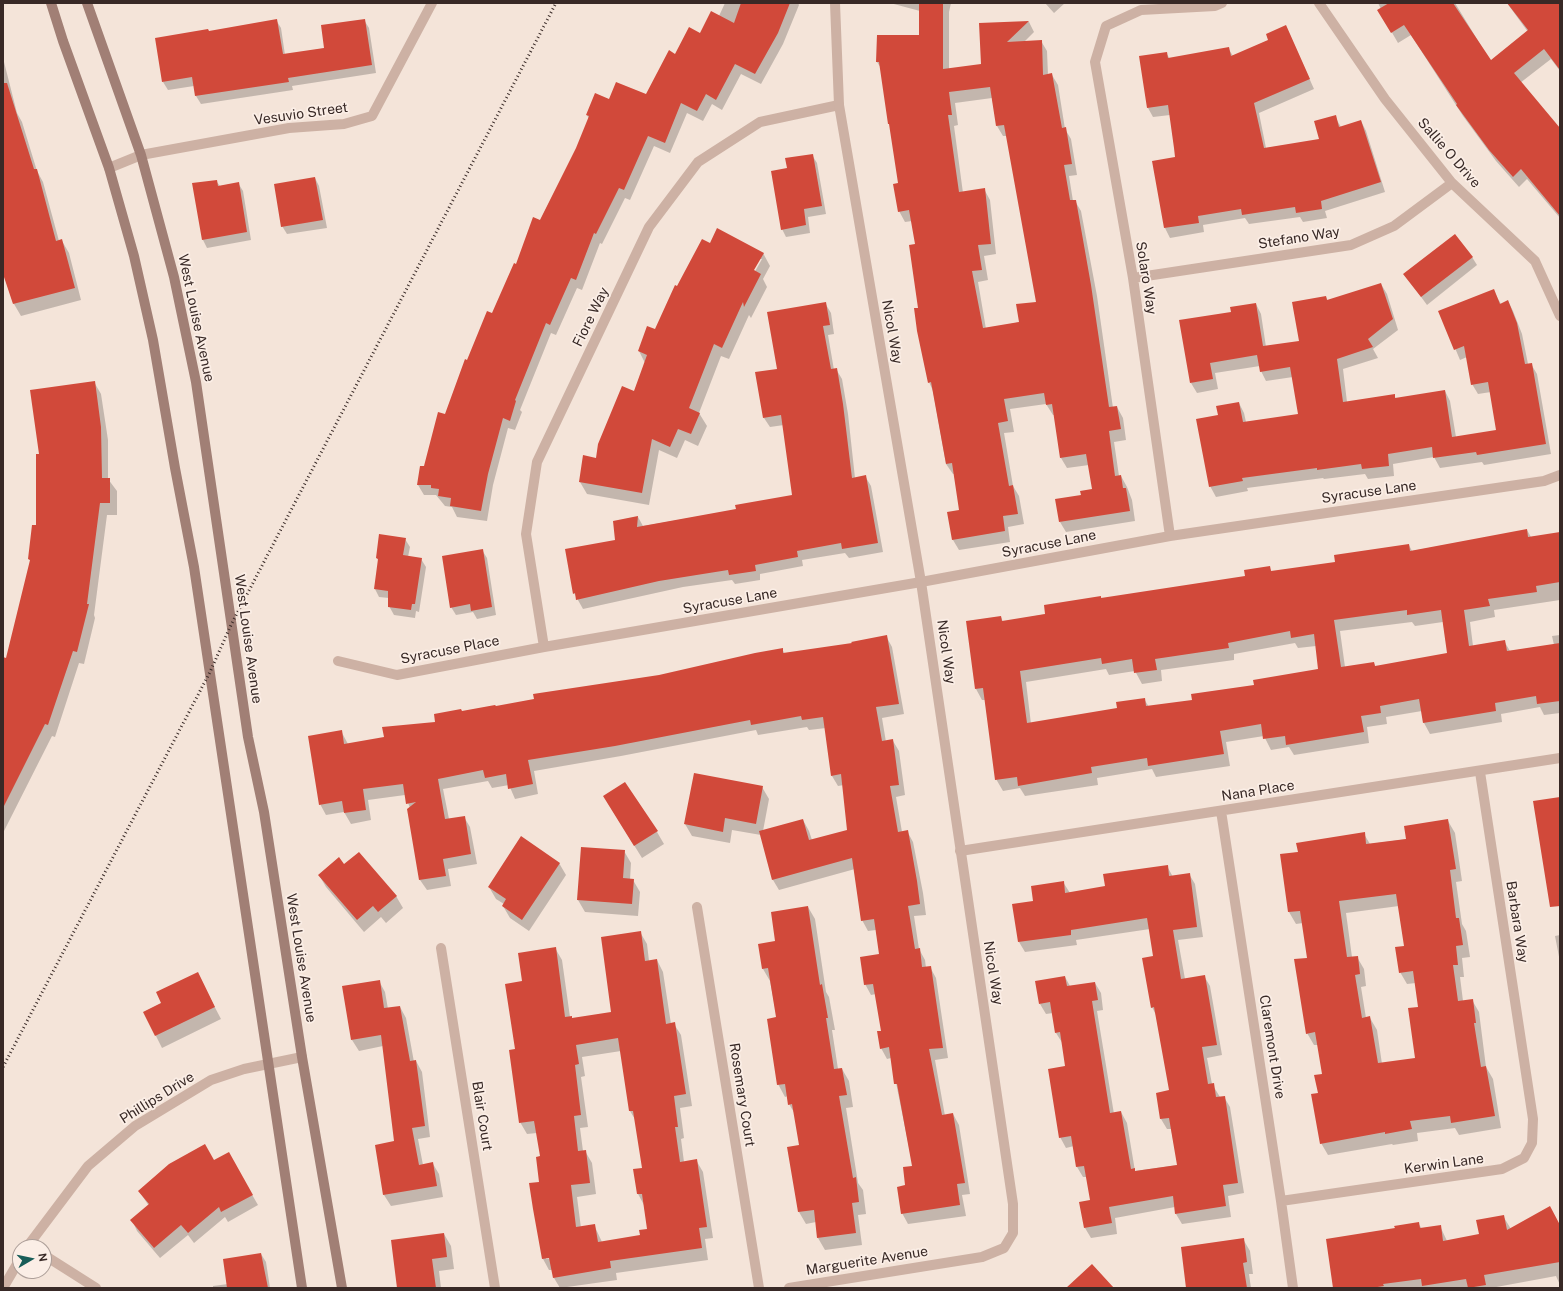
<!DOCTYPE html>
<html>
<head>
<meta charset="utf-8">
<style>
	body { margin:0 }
	#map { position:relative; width:1563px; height:1291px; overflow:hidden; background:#f4e4d9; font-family:"Public Sans",sans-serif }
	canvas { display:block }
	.frame { position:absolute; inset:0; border:4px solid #382926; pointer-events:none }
	.north { position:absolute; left:12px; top:1239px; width:40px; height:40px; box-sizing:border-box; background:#fbeee6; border:1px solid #ad9f99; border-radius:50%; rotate:81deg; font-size:11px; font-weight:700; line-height:16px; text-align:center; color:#382926 }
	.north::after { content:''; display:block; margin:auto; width:14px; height:18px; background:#185d58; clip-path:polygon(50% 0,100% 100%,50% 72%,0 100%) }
</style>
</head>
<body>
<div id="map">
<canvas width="1563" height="1291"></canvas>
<div class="frame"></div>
<div class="north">N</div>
</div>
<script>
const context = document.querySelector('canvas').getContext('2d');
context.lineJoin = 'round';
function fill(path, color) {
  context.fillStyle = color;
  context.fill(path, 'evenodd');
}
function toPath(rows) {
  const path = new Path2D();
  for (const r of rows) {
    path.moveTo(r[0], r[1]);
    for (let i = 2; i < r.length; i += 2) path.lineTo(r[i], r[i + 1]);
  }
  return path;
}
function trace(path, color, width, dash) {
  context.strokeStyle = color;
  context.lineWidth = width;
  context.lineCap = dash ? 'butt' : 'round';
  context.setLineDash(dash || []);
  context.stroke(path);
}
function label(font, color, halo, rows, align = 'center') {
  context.font = font + ' "Public Sans",sans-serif';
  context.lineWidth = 3.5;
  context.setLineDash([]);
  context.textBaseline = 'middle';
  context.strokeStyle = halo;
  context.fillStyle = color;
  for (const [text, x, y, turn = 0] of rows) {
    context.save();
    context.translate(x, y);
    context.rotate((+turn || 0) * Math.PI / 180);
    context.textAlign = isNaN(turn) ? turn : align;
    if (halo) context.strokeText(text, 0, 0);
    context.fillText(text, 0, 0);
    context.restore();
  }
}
fill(toPath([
	[725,3,798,3,799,5,783,44,761,84,741,74,722,110,712,104,703,121,687,113,670,153,654,146,630,200,625,198,602,244,600,243,582,290,577,288,556,335,551,333,520,410,522,412,515,430,508,428,493,485,487,521,457,517,452,507,445,506,436,495,424,495,418,485,468,361,577,148,589,119,587,115,609,100,647,96,676,55,719,16],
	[890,3,951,3,949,12,949,69,982,65,980,24,1029,22,1034,32,1024,42,1041,41,1047,51,1048,75,1052,75,1058,85,1065,129,1071,139,1077,175,1069,176,1073,201,1075,201,1081,211,1097,296,1113,408,1117,407,1123,418,1126,440,1114,442,1119,476,1121,476,1127,487,1132,500,1135,521,1066,532,1060,522,1082,496,1093,490,1089,465,1067,468,1061,458,1055,415,1053,415,1046,404,1010,409,1014,432,1004,433,1013,486,1019,496,1024,524,1008,527,1010,542,959,550,953,540,960,510,954,474,953,474,946,464,933,391,929,382,919,308,916,245,912,221,905,222,899,211,899,184,881,68,877,62,920,36,920,11],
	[992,98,997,126,1003,136,1007,136,1037,302,1020,322,986,329,978,282,988,280,984,256,996,254,990,200,984,189,963,193,954,126,958,125,955,103],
	[1045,3,1065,3,1054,13],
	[1378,3,1455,3,1491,62,1528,32,1507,3,1560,3,1560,71,1551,59,1520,83,1560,129,1560,218,1527,179,1519,187,1496,161,1463,116,1411,35,1398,43,1379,10,1381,9],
	[276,20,281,28,285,55,326,48,364,20,369,28,376,73,292,86,293,90,201,104,196,96,194,86,168,90,163,82,209,32],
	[1286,26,1314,89,1259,113,1266,148,1320,140,1335,117,1341,127,1361,121,1366,131,1385,192,1325,211,1327,218,1303,222,1300,217,1249,224,1245,218,1203,225,1204,232,1170,238,1165,228,1176,158,1170,115,1153,117,1148,108,1166,53,1170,59,1228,48,1233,56,1269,40],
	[3,58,17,113,22,122,37,171,43,182,59,241,62,241,69,253,81,300,21,316,14,304,3,267],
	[812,155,817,163,826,214,808,217,810,233,786,237,782,229,788,169],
	[315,178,319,186,327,228,287,234,282,226],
	[216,181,220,186,238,183,243,191,251,240,207,248,203,240],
	[710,245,763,253,770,266,763,279,767,287,751,318,749,315,729,359,721,356,699,413,707,426,698,446,685,440,677,458,659,450,649,505,587,494,580,482,597,459,634,392,645,363,639,351,656,331,677,287],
	[759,259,762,259,753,275,751,274],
	[1472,257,1477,265,1427,305,1405,275],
	[1381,284,1387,294,1398,330,1373,349,1378,358,1343,369,1347,402,1394,395,1396,399,1445,391,1450,401,1456,437,1497,431,1491,392,1478,394,1472,384,1467,357,1460,360,1440,312,1493,290,1501,304,1508,301,1513,311,1522,334,1528,364,1531,364,1537,374,1551,454,1484,465,1482,462,1440,468,1434,457,1393,464,1394,476,1368,479,1365,474,1324,479,1323,478,1247,488,1248,491,1216,497,1210,486,1219,416,1239,403,1244,413,1246,422,1299,415,1293,377,1266,381,1261,371,1260,366,1215,373,1218,389,1197,393,1191,383,1232,312,1256,304,1261,314,1266,347,1300,342,1326,297,1328,301],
	[825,303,831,313,834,334,828,335,834,370,836,369,842,379,848,414,855,478,865,476,871,486,883,552,849,558,845,553,802,560,803,566,760,574,760,580,735,584,732,580,683,587,583,609,574,593,566,550,616,541,638,517,643,526,737,510,793,496,784,425,770,427,764,418,779,369],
	[94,382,101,394,108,440,108,479,117,491,117,515,107,515,94,615,95,618,84,664,79,663,55,737,52,736,3,833,3,658,7,659,31,562,29,559,37,527,40,455],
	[1527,530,1531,537,1560,533,1560,600,1494,610,1495,617,1470,622,1473,646,1504,641,1510,651,1554,645,1552,636,1560,635,1560,713,1544,715,1540,707,1501,714,1502,722,1430,734,1424,723,1422,711,1386,717,1387,724,1367,727,1369,743,1294,755,1289,747,1271,750,1264,736,1226,742,1230,766,1156,777,1152,769,1097,778,1098,785,1025,796,1020,788,1003,791,996,779,985,700,982,700,976,689,1001,617,1003,622,1046,614,1101,597,1102,599,1247,577,1269,567,1272,572,1336,563,1409,545,1412,551],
	[1412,622,1415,626,1443,622,1448,654,1375,667,1374,663,1345,667,1340,631],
	[1295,643,1298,648,1316,646,1319,669,1193,701,1149,707,1144,699,1118,709,1031,724,1026,682,1106,669,1109,675,1135,671,1142,684,1162,681,1161,670,1234,660,1234,654],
	[405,539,410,547,408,557,421,559,426,567,419,612,416,611,415,618,394,615,389,606,389,598,379,597,375,589,379,562,377,558],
	[482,550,487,558,496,615,477,619,473,612,456,615,451,607],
	[886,636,892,647,904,714,882,718,886,742,893,741,899,751,905,795,896,797,902,832,907,831,913,842,923,893,926,915,914,916,919,949,925,960,926,968,930,967,936,978,948,1058,935,1060,945,1116,953,1114,959,1125,970,1194,962,1195,966,1216,908,1224,902,1213,906,1186,913,1167,891,1058,887,1059,881,1048,882,1032,876,994,871,995,865,984,880,955,876,930,868,931,862,920,855,869,779,890,773,880,761,835,732,830,730,843,692,836,685,824,762,787,769,799,763,831,803,820,809,831,812,840,848,831,844,785,838,786,832,776,826,728,809,730,807,727,758,735,756,730,621,756,534,771,538,794,515,799,509,785,492,788,488,781,443,789,449,819,464,817,470,827,477,864,448,869,451,886,427,890,420,880,410,808,405,795,368,800,371,820,351,824,344,812,326,815,320,804,341,731,348,744,385,738,437,723,462,712,495,707,659,676,782,649,785,654,853,644],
	[611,808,657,832,664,844,642,858],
	[1448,821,1455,833,1462,881,1456,882,1462,924,1466,931,1470,957,1462,958,1464,977,1460,977,1463,1001,1472,1000,1479,1012,1486,1067,1493,1079,1501,1128,1459,1135,1455,1128,1417,1133,1418,1141,1393,1145,1392,1144,1328,1155,1321,1143,1319,1094,1323,1074,1318,1045,1314,1045,1307,1033,1308,959,1303,923,1296,924,1289,912,1281,855,1299,852,1364,834,1370,844,1407,839],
	[1399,906,1405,947,1400,972,1407,984,1416,983,1419,1007,1416,1059,1382,1064,1377,1030,1370,1018,1366,1018,1361,987,1366,986,1364,969,1357,957,1352,957,1346,913],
	[624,851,631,863,630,880,633,880,640,892,638,916,585,912,578,900],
	[559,863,566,875,529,931,510,918,503,906,504,904,496,899,489,887],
	[344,866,396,896,403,908,386,923,381,917,364,932,326,887,319,875],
	[1167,866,1173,877,1189,874,1195,884,1203,937,1178,940,1185,979,1204,976,1210,986,1222,1055,1207,1058,1212,1084,1220,1097,1224,1097,1230,1107,1244,1193,1228,1196,1231,1217,1182,1224,1176,1214,1175,1207,1115,1218,1117,1234,1091,1238,1085,1228,1080,1203,1091,1201,1087,1177,1083,1177,1077,1167,1074,1146,1066,1148,1060,1137,1066,1067,1063,1044,1056,1033,1053,1013,1046,1014,1040,1004,1065,977,1070,986,1095,983,1101,993,1103,1010,1097,1011,1114,1114,1121,1112,1127,1123,1135,1171,1178,1165,1171,1129,1167,1129,1161,1119,1157,1093,1170,1091,1156,1015,1152,1007,1154,957,1150,929,1076,940,1077,945,1025,952,1019,942,1034,902,1063,882,1070,893,1106,887],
	[808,907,815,919,826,992,829,997,835,1030,832,1030,838,1069,842,1069,849,1081,853,1107,846,1108,858,1183,863,1190,866,1214,858,1215,862,1245,825,1250,818,1238,816,1222,806,1224,799,1212,801,1146,795,1114,789,1104,788,1096,785,1097,778,1084,777,1018,770,981,763,969,776,942],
	[640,932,647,944,649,961,657,960,663,972,671,1024,674,1024,681,1035,692,1106,680,1108,684,1138,681,1139,684,1162,696,1160,703,1172,713,1238,705,1239,708,1260,616,1273,617,1280,560,1288,554,1278,552,1270,549,1270,543,1259,541,1157,537,1133,527,1134,520,1122,516,1050,523,982,555,948,562,960,570,1017,572,1019,613,1013],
	[621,1051,630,1111,636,1121,643,1169,638,1194,644,1205,648,1230,641,1236,602,1242,594,1225,581,1228,577,1197,596,1194,592,1163,585,1151,583,1151,580,1128,588,1127,581,1077,585,1076,582,1057],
	[546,1257,554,1258,546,1259],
	[1560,935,1560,962,1555,936],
	[197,973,221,1019,162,1048,144,1012,162,1003],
	[379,981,385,992,388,1009,400,1007,406,1018,414,1062,416,1061,422,1072,430,1137,418,1139,423,1165,433,1164,439,1174,443,1197,391,1206,384,1195,376,1146,396,1142,383,1046,359,1051,352,1040],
	[228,1153,258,1205,228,1222,225,1217,194,1243,188,1235,160,1258,137,1231,132,1220,149,1206,139,1191,214,1161],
	[1503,1216,1511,1229,1560,1226,1560,1285,1556,1276,1491,1288,1334,1288,1396,1229,1418,1223,1422,1229,1440,1226,1447,1241,1480,1235],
	[444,1234,451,1246,454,1269,439,1271,441,1288,398,1288],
	[1243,1239,1250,1251,1253,1274,1249,1274,1251,1288,1194,1288],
	[261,1254,266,1262,270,1288,213,1288,213,1286,228,1284]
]), '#0003');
fill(toPath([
	[741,3,790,3,778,33,755,74,735,64,716,100,706,94,697,111,681,103,665,143,648,136,624,190,619,188,596,234,594,233,576,280,571,278,550,325,546,323,515,400,516,401,510,421,503,418,488,474,481,511,450,506,451,498,438,496,439,489,431,488,431,485,417,485,420,466,424,466,438,412,445,414,465,359,467,360,487,311,492,313,514,263,516,264,533,217,540,220,576,148,589,116,586,115,595,93,609,99,616,82,646,94,669,50,675,54,689,27,700,33,711,11,734,23],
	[919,3,943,3,943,69,981,64,979,23,1029,21,1007,42,1042,40,1043,75,1052,73,1062,128,1066,127,1072,164,1064,165,1070,200,1076,200,1091,285,1109,407,1117,406,1121,429,1109,431,1115,476,1121,475,1123,488,1126,488,1130,511,1059,522,1055,499,1081,495,1080,491,1092,489,1086,454,1060,458,1052,404,1046,405,1044,393,1004,399,1008,421,998,423,1009,486,1013,485,1018,514,1003,516,1005,531,952,540,947,512,959,510,952,463,946,464,931,382,928,383,917,331,914,308,918,308,909,245,915,244,909,210,898,212,893,184,898,183,889,124,888,124,879,62,876,62,877,35,919,35],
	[990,87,996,126,1004,125,1036,302,1016,304,1019,322,983,328,972,271,982,270,978,245,991,244,985,188,959,192,948,115,952,115,949,92],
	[1389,3,1453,3,1491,60,1528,30,1507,3,1560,3,1560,70,1544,49,1514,73,1560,128,1560,216,1521,169,1513,177,1489,150,1456,105,1457,104,1404,25,1391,33,1377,10],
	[277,19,283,54,324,48,321,25,365,19,372,65,288,78,289,82,195,96,192,77,162,82,155,38,208,29,209,31],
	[1286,25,1310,79,1254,103,1264,148,1319,139,1314,121,1336,115,1339,127,1361,120,1381,182,1321,201,1322,209,1296,213,1295,207,1242,215,1241,209,1198,216,1199,223,1164,228,1152,161,1175,157,1174,148,1168,105,1147,108,1139,56,1167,52,1168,58,1229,47,1231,56,1268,40,1266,34],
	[3,83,7,83,34,169,37,169,56,241,62,239,75,288,13,304,3,274],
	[813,154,822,206,804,209,806,225,781,230,771,171,787,168,785,158],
	[315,177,323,220,281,227,274,184],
	[217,180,218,186,239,182,247,232,202,240,192,183],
	[717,228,764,253,754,270,761,274,744,307,743,302,722,348,714,344,689,408,700,413,691,434,678,429,670,447,652,439,642,493,579,482,583,455,596,458,598,444,622,386,634,391,647,355,638,351,647,326,655,329,675,285,677,286,702,239,710,243],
	[1455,234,1473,257,1421,297,1403,274],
	[1381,283,1393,319,1368,339,1373,347,1337,359,1343,402,1395,394,1395,398,1445,390,1452,437,1496,430,1488,382,1471,385,1464,346,1454,350,1438,311,1494,289,1500,304,1508,300,1517,323,1525,364,1532,363,1546,444,1477,455,1476,452,1433,458,1432,447,1388,454,1389,466,1362,469,1361,464,1317,470,1317,468,1242,478,1243,481,1209,487,1196,419,1218,415,1216,406,1239,402,1243,422,1298,414,1290,367,1260,372,1257,355,1210,363,1213,379,1190,383,1179,320,1231,312,1230,307,1256,303,1263,346,1299,341,1292,302,1326,296,1327,300],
	[826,302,830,325,823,326,831,369,837,368,843,404,852,478,866,475,878,543,842,549,841,543,797,551,798,557,755,565,756,571,729,575,728,570,659,581,576,600,575,593,573,594,565,549,615,540,613,521,638,516,637,527,736,509,735,505,792,495,781,415,763,418,755,372,777,369,767,312],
	[95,381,101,427,102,478,110,478,110,503,100,503,87,604,89,604,77,652,73,651,48,725,45,724,3,808,3,657,6,658,30,560,28,559,32,525,36,525,36,454,39,454,30,390],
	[1527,529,1528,537,1560,532,1560,582,1536,586,1537,592,1488,599,1490,606,1464,610,1469,646,1505,640,1507,651,1560,643,1560,701,1537,704,1536,696,1495,703,1496,711,1423,723,1419,699,1380,706,1381,713,1361,716,1364,732,1286,745,1285,736,1263,739,1261,724,1220,731,1224,754,1148,766,1147,758,1091,767,1092,773,1018,786,1017,777,995,780,983,688,975,689,966,621,1001,616,1002,621,1045,614,1044,605,1101,596,1101,598,1245,576,1244,570,1270,566,1271,571,1335,562,1334,555,1409,544,1410,551],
	[1407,610,1407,615,1441,610,1447,653,1375,666,1374,662,1341,667,1334,620],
	[1290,631,1291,638,1314,634,1318,669,1253,680,1254,685,1191,694,1192,700,1146,706,1145,698,1116,702,1117,708,1027,723,1020,671,1101,658,1102,664,1132,659,1134,673,1157,670,1155,659,1229,648,1228,643],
	[379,534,406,538,403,555,422,558,415,604,412,604,411,610,388,607,388,591,374,589,378,559,376,558],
	[483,549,492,607,471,611,470,604,450,608,442,556],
	[887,635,899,704,876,707,882,741,893,739,899,785,890,786,898,832,908,830,917,881,920,904,908,906,915,949,920,948,922,967,931,966,943,1048,929,1049,942,1115,953,1113,965,1183,957,1184,960,1205,901,1214,897,1187,905,1185,903,1167,912,1166,897,1084,894,1084,889,1047,880,1049,877,1031,881,1031,873,984,864,985,860,957,879,954,874,919,861,921,852,858,772,880,759,831,803,819,809,840,847,830,841,774,831,776,823,717,802,720,801,716,751,725,750,720,615,746,528,760,533,784,508,789,506,774,485,778,483,770,438,779,445,819,465,816,471,854,443,859,446,876,419,880,407,809,416,802,406,804,403,784,363,789,366,810,344,813,342,801,319,805,308,736,342,730,344,744,384,737,382,727,435,722,434,714,461,709,462,711,495,705,496,706,534,699,533,694,659,675,755,653,783,648,783,653,852,643,851,642],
	[694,773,763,786,756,824,725,818,723,832,684,824],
	[625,782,658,831,634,846,603,796],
	[1560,797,1560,906,1550,907,1533,801],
	[1448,819,1456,869,1450,870,1456,918,1459,918,1463,945,1456,946,1458,965,1453,965,1458,1001,1473,999,1476,1023,1474,1023,1481,1067,1486,1066,1495,1116,1451,1123,1450,1116,1410,1121,1412,1129,1385,1134,1385,1132,1320,1144,1311,1094,1318,1093,1314,1075,1322,1074,1315,1032,1306,1034,1294,959,1307,958,1300,911,1288,912,1280,854,1298,852,1296,843,1365,832,1366,844,1406,839,1404,826],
	[1396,894,1404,946,1395,947,1399,973,1413,971,1418,1007,1408,1008,1415,1058,1378,1063,1370,1016,1362,1018,1355,975,1360,974,1358,956,1347,957,1339,901],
	[521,836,560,863,522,920,502,906,506,899,488,887],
	[581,847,625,850,623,878,634,879,632,904,577,900],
	[359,852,397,896,378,912,373,906,357,920,318,875,339,857,344,864],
	[1168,865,1169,876,1190,873,1197,927,1173,930,1181,979,1205,975,1217,1045,1202,1047,1208,1084,1214,1083,1216,1097,1225,1096,1238,1183,1223,1185,1226,1206,1175,1214,1173,1196,1109,1207,1112,1223,1084,1228,1079,1202,1090,1200,1084,1166,1076,1167,1071,1136,1059,1138,1048,1069,1065,1066,1060,1032,1055,1033,1050,1002,1039,1004,1035,981,1065,976,1067,986,1095,982,1098,1000,1092,1001,1110,1113,1121,1111,1131,1169,1135,1168,1135,1171,1177,1165,1169,1118,1160,1119,1156,1093,1169,1090,1154,1007,1151,1008,1142,958,1153,956,1147,918,1071,930,1071,935,1018,942,1012,904,1033,901,1031,886,1064,881,1065,893,1105,886,1103,874],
	[808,906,820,985,822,984,828,1018,826,1018,834,1069,842,1068,847,1095,839,1096,853,1178,856,1177,859,1202,852,1203,856,1233,817,1238,814,1210,798,1212,787,1147,799,1145,792,1104,788,1105,785,1084,777,1085,767,1019,776,1017,768,968,762,969,758,944,775,941,771,912],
	[641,931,645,961,657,959,666,1024,675,1022,686,1094,674,1096,678,1127,675,1127,680,1162,697,1159,707,1227,699,1228,702,1248,610,1261,611,1268,553,1278,549,1258,542,1259,533,1209,529,1183,539,1182,536,1157,540,1156,534,1121,519,1123,509,1050,515,1049,505,984,522,981,518,953,556,947,565,1017,572,1016,572,1018,611,1012,601,937],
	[618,1038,629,1111,633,1111,642,1168,633,1169,637,1194,642,1194,647,1229,639,1230,640,1235,598,1242,595,1224,576,1227,571,1185,590,1183,586,1150,578,1151,574,1116,581,1115,575,1065,579,1064,576,1045],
	[198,972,215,1007,155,1036,143,1012,161,1003,156,992],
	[380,980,384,1008,400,1006,410,1061,416,1060,425,1126,412,1128,419,1165,433,1162,437,1186,383,1195,375,1145,394,1141,381,1035,351,1040,342,986],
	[205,1144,214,1160,229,1152,253,1195,221,1212,219,1207,188,1233,181,1225,154,1248,130,1220,149,1204,138,1191,169,1164],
	[1550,1206,1560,1225,1560,1262,1484,1275,1486,1285,1468,1288,1466,1279,1422,1286,1421,1279,1383,1284,1384,1286,1371,1288,1333,1288,1326,1239,1395,1228,1394,1226,1419,1222,1420,1228,1441,1225,1443,1241,1479,1234,1476,1220,1504,1215,1507,1230],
	[444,1233,447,1257,432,1259,436,1288,397,1288,391,1240],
	[1244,1238,1247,1262,1243,1263,1247,1288,1186,1288,1181,1247],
	[261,1253,268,1288,227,1288,223,1259],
	[1092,1264,1114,1288,1066,1288]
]), '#d1493a');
trace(toPath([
	[1319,3,1385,99,1452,183,1535,261,1560,316],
	[109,168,141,155,289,128,344,124,372,116,432,3],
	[1133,278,1351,245,1394,226,1452,183],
	[1170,536,1133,278,1095,62,1106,26,1141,10,1215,6,1222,3],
	[544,647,526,534,537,462,649,227,698,162,760,122,839,105],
	[338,661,397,675,544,647,921,582,1170,536,1544,481,1560,475],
	[1221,811,1281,1201,1293,1288],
	[960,851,1560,758],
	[697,907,759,1288],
	[441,948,495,1288],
	[1281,1201,1502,1169,1524,1158,1532,1143,1533,1119,1480,772],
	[27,1247,88,1166,135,1126,211,1080,244,1069,302,1057],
	[44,1255,96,1288],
	[3,1288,20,1259]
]), '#cdb1a4', 10);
trace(toPath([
	[789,1288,982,1257,1004,1248,1013,1233,1013,1204,921,582,839,105,835,3]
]), '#cdb1a4', 10);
trace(toPath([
	[51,3,63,41,109,168,134,256,153,340,175,468,194,567,302,1288],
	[87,3,141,155,174,277,196,382,248,737,264,812,302,1057,342,1288]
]), '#a17f75', 10);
trace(toPath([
	[3,1067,210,672,231,625,556,3]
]), '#382926', 3, [1, 3]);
label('14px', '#382926', '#fbeee6', [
	["Vesuvio Street",301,114,-8],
	["Sallie O Drive",1449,153,49],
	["Stefano Way",1299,238,-9],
	["Solaro Way",1146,278,81],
	["Fiore Way",591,317,-64],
	["West Louise Avenue",196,318,78],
	["Nicol Way",892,332,80],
	["Syracuse Lane",1369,492,-8],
	["Syracuse Lane",1049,544,-11],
	["Syracuse Lane",730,601,-10],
	["West Louise Avenue",248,639,82],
	["Syracuse Place",450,650,-11],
	["Nicol Way",946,652,82],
	["Nana Place",1258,791,-9],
	["Barbara Way",1517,922,81],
	["West Louise Avenue",301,958,81],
	["Nicol Way",993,973,81],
	["Claremont Drive",1272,1047,81],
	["Rosemary Court",742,1095,81],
	["Phillips Drive",157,1098,-32],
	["Blair Court",482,1116,81],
	["Kerwin Lane",1444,1164,-8],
	["Marguerite Avenue",867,1261,-9]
]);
</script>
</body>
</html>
